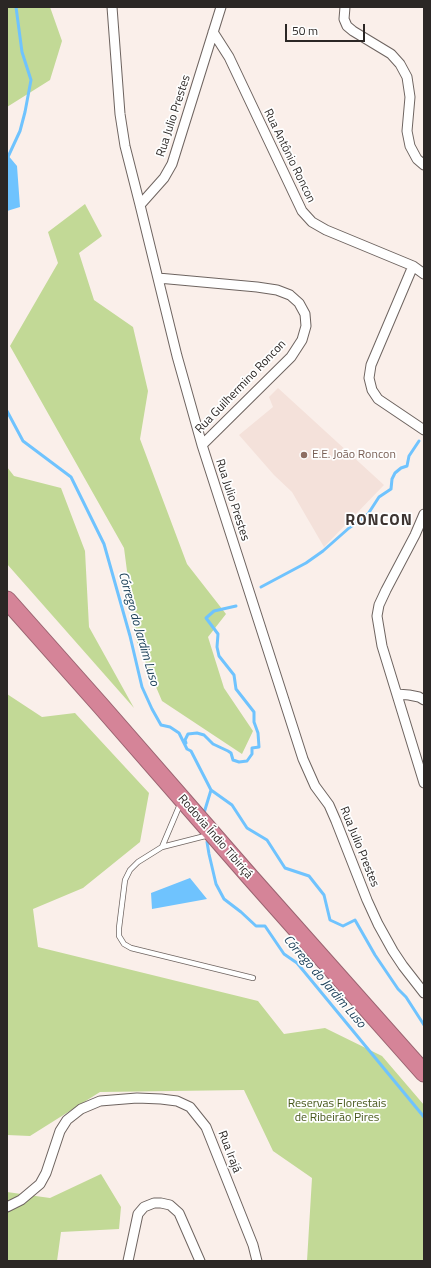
<!DOCTYPE html>
<html>
<head>
<meta charset="utf-8">
<style>
	body { margin:0 }
	#map { position:relative; width:431px; height:1268px; overflow:hidden; background:#faefea; font-family:"Titillium Web",sans-serif }
	canvas { display:block }
	.frame { position:absolute; inset:0; border:8px solid #2b2725; pointer-events:none }
	.scale { position:absolute; left:285px; top:24px; width:80px; height:18px; box-sizing:border-box; border:2px solid #2b2725; border-top:0; padding-left:5px; font-size:12px; line-height:14px; white-space:nowrap; color:#2b2725; -webkit-text-stroke:3px #fefefe; paint-order:stroke }
</style>
</head>
<body>
<div id="map">
<canvas width="431" height="1268"></canvas>
<div class="frame"></div>
<div class="scale">50 m</div>
</div>
<script>
const context = document.querySelector('canvas').getContext('2d');
context.lineJoin = 'round';
function fill(path, color) {
  context.fillStyle = color;
  context.fill(path, 'evenodd');
}
function toPath(rows) {
  const path = new Path2D();
  for (const r of rows) {
    path.moveTo(r[0], r[1]);
    for (let i = 2; i < r.length; i += 2) path.lineTo(r[i], r[i + 1]);
  }
  return path;
}
function trace(path, color, width, dash) {
  context.strokeStyle = color;
  context.lineWidth = width;
  context.lineCap = dash ? 'butt' : 'round';
  context.setLineDash(dash || []);
  context.stroke(path);
}
function label(font, color, halo, rows, align = 'center') {
  context.font = font + ' "Titillium Web",sans-serif';
  context.lineWidth = 3.5;
  context.setLineDash([]);
  context.textBaseline = 'middle';
  context.strokeStyle = halo;
  context.fillStyle = color;
  for (const [text, x, y, turn = 0] of rows) {
    context.save();
    context.translate(x, y);
    context.rotate((+turn || 0) * Math.PI / 180);
    context.textAlign = isNaN(turn) ? turn : align;
    if (halo) context.strokeText(text, 0, 0);
    context.fillText(text, 0, 0);
    context.restore();
  }
}
fill(toPath([
	[278,388,384,485,324,547,292,492,274,475,239,435,273,407,269,397]
]), '#f4e1da');
fill(toPath([
	[7,7,50,7,62,41,50,80,7,107],
	[85,204,102,236,79,253,94,300,133,327,148,391,140,439,187,564,226,614,208,637,224,688,253,731,242,754,162,701,136,640,124,548,10,346,58,263,48,232],
	[7,467,14,476,61,488,85,551,89,627,134,708,7,564],
	[7,694,42,717,75,713,149,793,140,842,83,888,33,909,38,947,258,1001,284,1034,325,1028,382,1056,424,1105,424,1261,307,1261,312,1178,273,1151,244,1090,100,1092,30,1136,7,1135],
	[101,1174,121,1207,119,1229,61,1232,57,1261,7,1261,7,1192,50,1198]
]), '#c2d996');
fill(toPath([
	[7,154,17,166,20,207,7,211],
	[190,878,207,899,152,909,151,893]
]), '#6fc3fe');
trace(toPath([
	[7,159,20,131,25,112,31,80,22,52,16,7],
	[7,411,23,441,71,477,104,544,130,636,142,687,152,709,161,725,170,727,179,733,187,749,191,751,211,790,232,805,247,828,267,840,285,868,309,876,324,895,330,920,343,926,355,920,375,955,398,989,406,997,424,1025],
	[261,587,306,563,323,551,349,528,368,514,379,497,391,489,392,479,395,473,401,468,407,466,409,456,419,441],
	[186,743,185,740,188,734,197,733,204,735,213,744,228,751,231,753,233,760,239,762,247,761,252,754,252,748,259,747,258,733,254,722,254,712,236,689,234,675,219,656,217,647,218,634,206,618,214,611,236,606],
	[204,813,211,790],
	[207,842,209,854,216,884,224,899,241,912,256,926,265,926,284,954,297,963,424,1117]
]), '#6fc3fe', 3);
const lane = toPath([
	[209,835,162,847,138,862,130,870,125,880,119,928,119,936,124,944,131,948,253,978],
	[162,847,181,802]
]);
const street = toPath([
	[112,7,120,114,125,146,140,205],
	[221,7,172,164,164,178,140,205,177,356,202,445,303,759,315,786,329,805,336,821,367,900,378,924,393,951,403,966,424,993],
	[345,7,344,19,347,26,353,31,391,54,400,64,407,77,410,97,407,131,410,146,417,159,424,165],
	[213,32,229,57,302,211,312,222,326,230,413,266,424,274],
	[413,266,371,365,369,378,372,390,378,399,424,430],
	[158,278,257,287,277,290,290,295,299,303,305,314,306,326,302,340,291,357,202,445],
	[424,514,415,535,386,590,379,605,377,616,382,646,424,783],
	[397,694,409,695,419,697,424,700],
	[7,1207,21,1200,40,1184,46,1173,60,1131,67,1120,81,1109,100,1101,137,1098,161,1099,177,1101,190,1107,206,1127,253,1245,257,1261],
	[128,1261,138,1214,144,1207,154,1203,161,1203,170,1205,179,1213,200,1261]
]);
const highway = toPath([
	[7,600,101,706,251,878,424,1073]
]);
trace(lane, '#6e6460', 6);
trace(street, '#6e6460', 11);
trace(highway, '#9a6370', 19);
trace(lane, '#fff', 4.5);
trace(street, '#fff', 9);
trace(highway, '#d58498', 17);
for (const [x, y, r, color] of [
	[304,455,4,"#8d6e63"]
]) {
  const dot = new Path2D();
  dot.arc(x, y, r, 0, 2 * Math.PI);
  context.fillStyle = color;
  context.fill(dot);
  trace(dot, '#fefefe', 1.5);
}
label('12px', '#2b2725', '#fefefe', [
	["Rua Julio Prestes",174,116,-72],
	["Rua Antônio Roncon",289,156,64],
	["Rua Guilhermino Roncon",241,387,-46],
	["Rua Julio Prestes",232,500,72],
	["Rodovia Índio Tibiriçá",215,837,49],
	["Rua Julio Prestes",359,847,68],
	["Rua Irajá",229,1152,69]
]);
label('12px', '#785e54', '#fefefe', [
	["E.E. João Roncon",312,455]
], 'left');
label('12px', '#46571a', '#fefefe', [
	["Reservas Florestais",337,1104],
	["de Ribeirão Pires",337,1118]
]);
label('italic 13px', '#1d4159', '#fefefe', [
	["Córrego do Jardim Luso",138,629,74],
	["Córrego do Jardim Luso",324,982,49]
]);
context.letterSpacing = '1px';
label('bold 16px', '#3c3330', '#fefefe', [
	["RONCON",379,521]
]);
context.letterSpacing = '0px';
</script>
</body>
</html>
